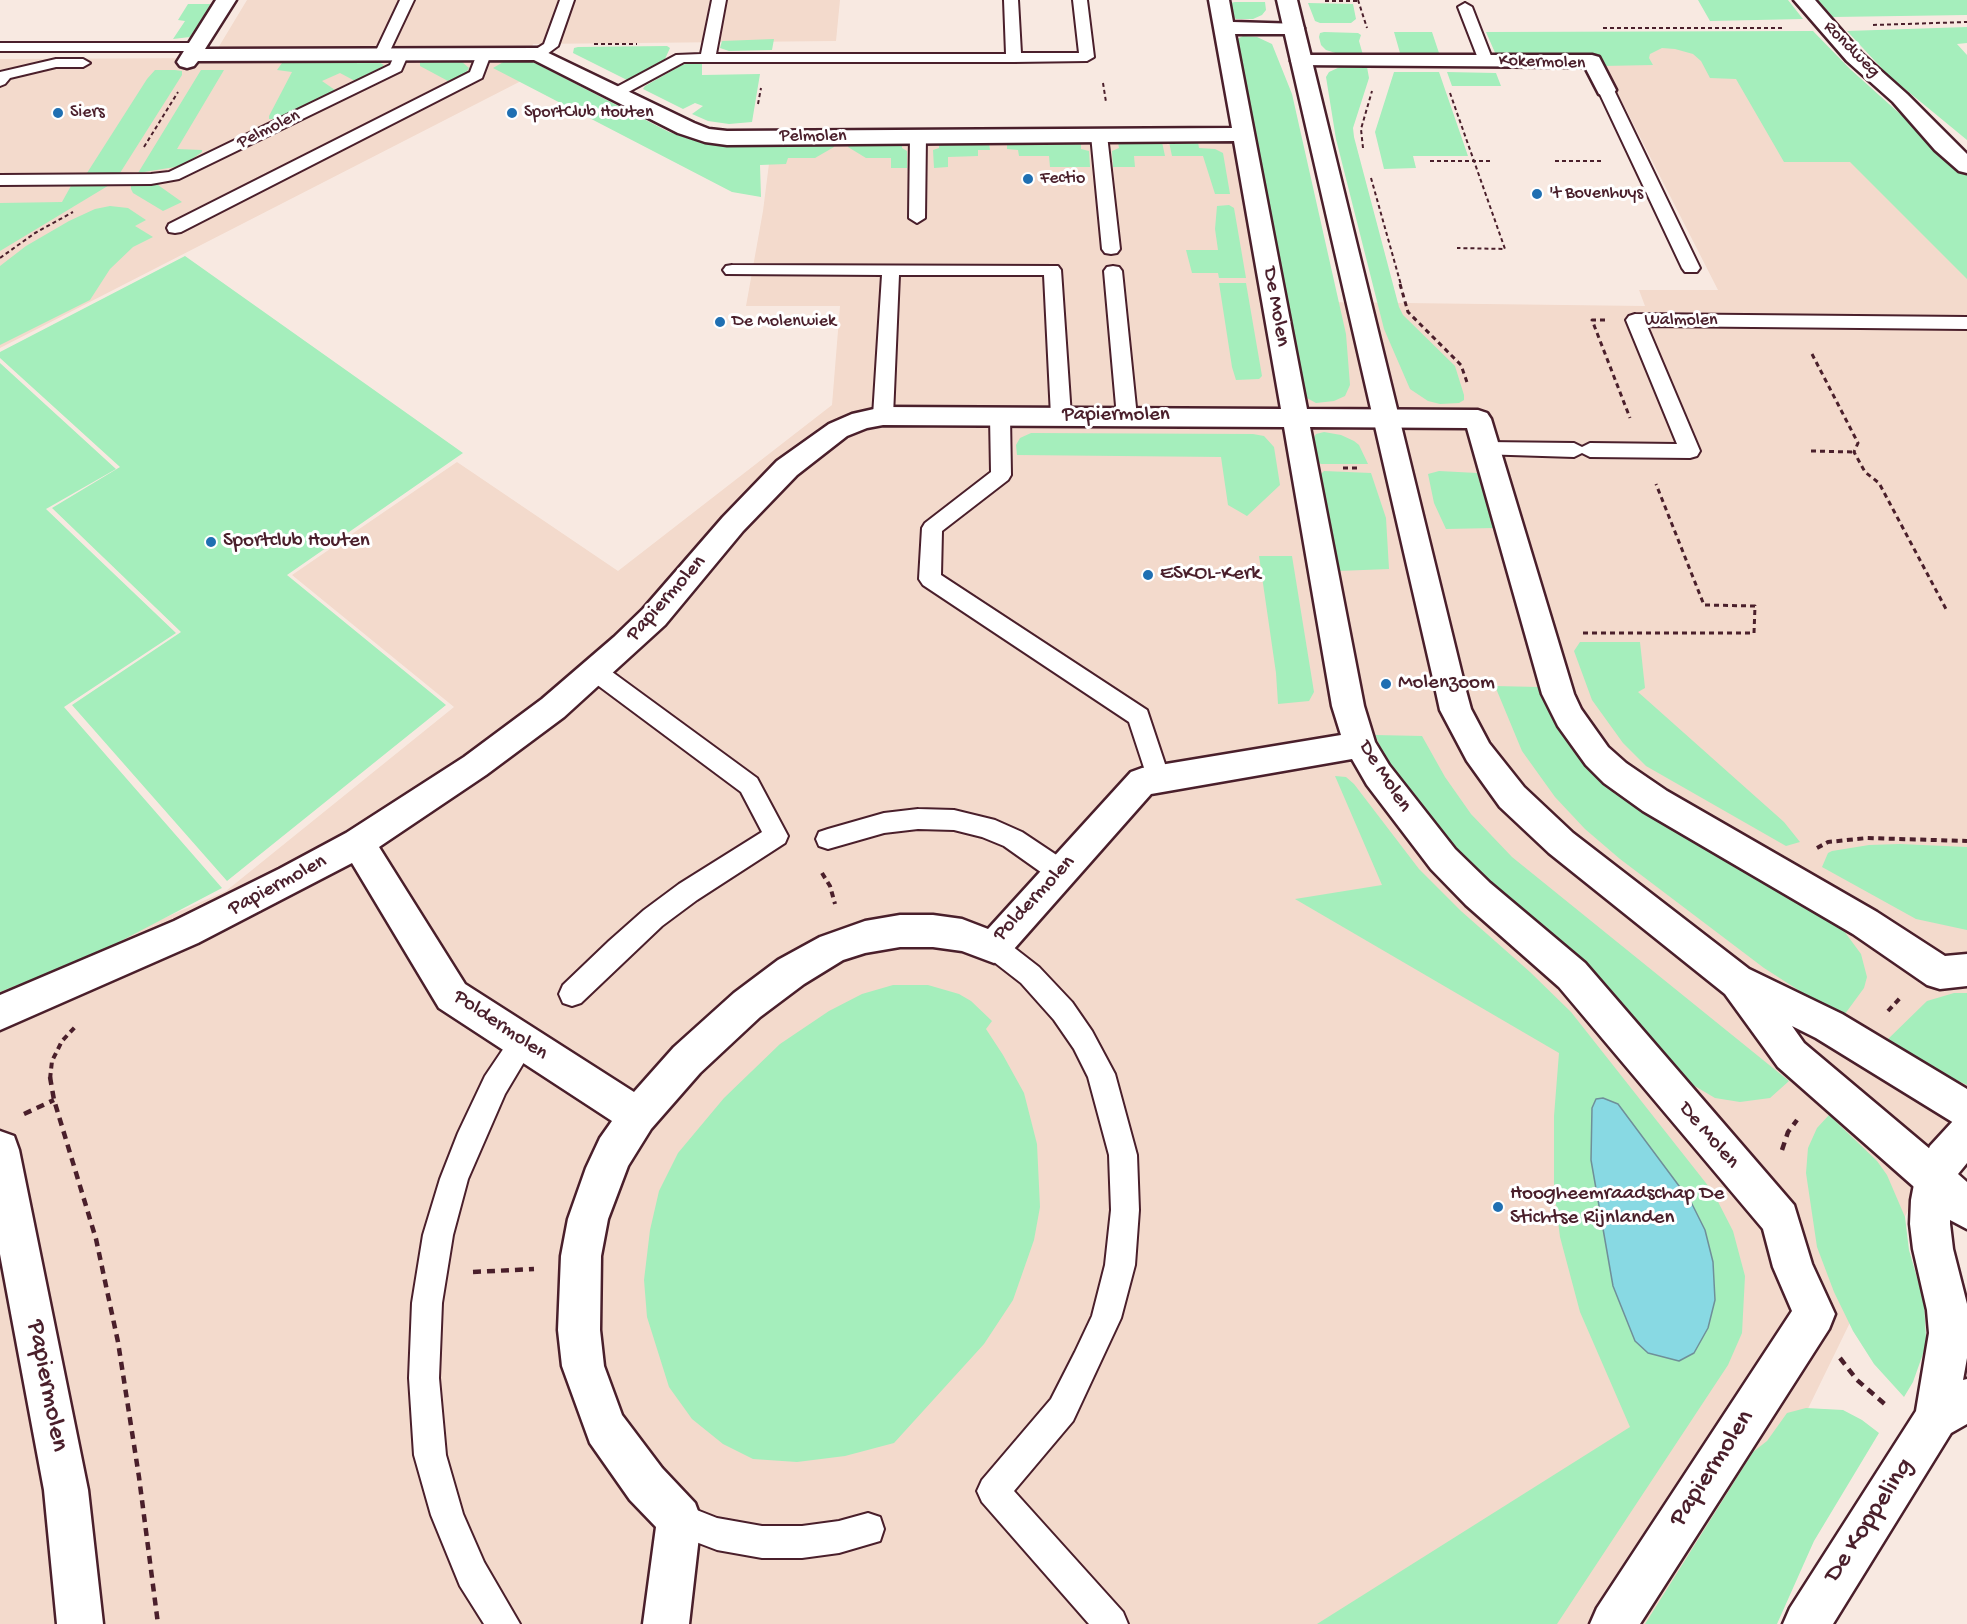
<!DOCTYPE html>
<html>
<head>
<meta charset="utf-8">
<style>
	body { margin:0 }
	canvas { display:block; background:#f8e9e1 }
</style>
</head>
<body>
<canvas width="1967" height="1624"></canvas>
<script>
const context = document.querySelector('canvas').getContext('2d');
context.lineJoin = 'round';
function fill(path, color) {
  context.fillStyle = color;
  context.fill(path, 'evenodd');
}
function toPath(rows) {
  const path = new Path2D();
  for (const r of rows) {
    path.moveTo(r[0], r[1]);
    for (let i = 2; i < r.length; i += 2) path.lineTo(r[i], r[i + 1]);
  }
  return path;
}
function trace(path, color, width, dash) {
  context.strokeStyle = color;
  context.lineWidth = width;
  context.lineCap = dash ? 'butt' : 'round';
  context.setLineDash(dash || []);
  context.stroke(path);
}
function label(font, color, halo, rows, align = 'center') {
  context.font = font + ' "Gochi Hand",sans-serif';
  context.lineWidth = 6;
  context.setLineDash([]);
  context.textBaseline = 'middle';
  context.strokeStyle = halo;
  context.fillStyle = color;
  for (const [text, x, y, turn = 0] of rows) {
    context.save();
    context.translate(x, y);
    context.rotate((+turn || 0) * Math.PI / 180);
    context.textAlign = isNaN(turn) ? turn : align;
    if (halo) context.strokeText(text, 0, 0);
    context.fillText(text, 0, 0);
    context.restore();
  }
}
fill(toPath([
	[247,0,840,0,836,41,533,44,523,80,0,348,0,59,212,58],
	[1590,39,1817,39,1967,211,1967,1106,1881,1259,1780,1466,1691,1624,0,1624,0,990,226,891,454,707,292,575,457,462,618,571,832,405,840,306,746,306,763,211,773,132,1286,129,1324,302,1645,306,1639,290,1718,290]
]), '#f3dacc');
fill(toPath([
	[1698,0,1788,0,1803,19,1710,21],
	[1818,0,1967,0,1967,15,1833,17],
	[1235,2,1265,2,1266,10,1262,15,1253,19,1236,19,1233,17,1230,3],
	[1308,3,1353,4,1356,19,1351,23,1320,23,1315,21],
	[188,4,211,4,190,37,173,39,185,21,178,20],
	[1967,27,1967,43,1957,44,1967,55,1967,140,1888,75,1847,31],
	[1813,31,1850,69,1967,174,1967,279,1850,162,1784,162,1736,79,1710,78,1701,61,1693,54,1675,49,1662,48,1650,54,1649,58,1653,65,1603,66,1598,56,1496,55,1486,32],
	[1324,32,1358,33,1361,35,1359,41,1363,55,1342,55,1326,50,1321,45,1319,37,1320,33],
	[1394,32,1432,32,1439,53,1400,53],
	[1243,36,1257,37,1272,44,1292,94,1346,334,1350,385,1345,396,1334,401,1316,403,1305,397,1237,39],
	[774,39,772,50,729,51,720,48,722,41],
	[667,46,670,48,665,59,627,80,573,53,574,48,578,47],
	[377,61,384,65,382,67,355,81,340,73,322,81,335,90,278,119,269,119,269,116,292,72,277,70,282,63],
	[423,61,456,61,462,62,469,68,465,74,448,81,420,66,420,62],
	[505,61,529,61,537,64,669,132,693,140,723,145,835,144,834,147,815,158,788,158,786,164,760,165,761,197,732,192,493,68],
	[692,62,702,63,702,75,760,74,752,122,729,124,708,121,692,114,703,106,695,103,683,109,643,89,645,86,682,65],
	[1342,66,1367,67,1369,78,1353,128,1354,137,1399,307,1403,315,1455,366,1464,395,1464,400,1459,403,1440,404,1428,401,1410,389,1384,329,1336,139,1326,77,1329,72],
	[155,70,175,70,182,71,182,75,120,173,87,173,147,79],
	[201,70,224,70,177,149,202,150,202,152,188,162,175,167,138,173],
	[1394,72,1439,72,1468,156,1413,156,1416,168,1384,169,1375,132],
	[1447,72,1496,73,1501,86,1452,86],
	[1118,142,1162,142,1165,156,1134,156,1135,167,1113,167,1112,151,1119,148],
	[1169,142,1198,142,1199,148,1215,149,1223,153,1230,194,1215,194,1203,156,1172,156],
	[989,143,990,150,978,150,978,156,948,157,948,167,934,168,933,150,939,148,939,144],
	[1007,143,1081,143,1081,149,1089,151,1090,167,1050,167,1049,156,1019,156,1018,150,1007,149],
	[849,144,902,144,902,148,907,151,907,168,891,168,891,158,866,158,848,147],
	[159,183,158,185,182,202,163,211,133,193,131,189,131,184],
	[72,184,111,184,0,251,0,203,62,202],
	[1229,205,1234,208,1246,278,1219,278,1218,273,1192,273,1186,250,1218,250,1215,229,1217,206],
	[110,206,128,208,146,220,135,226,153,237,133,247,110,269,90,300,0,345,0,266,26,246,69,221,95,209],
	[185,256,463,453,287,575,446,705,227,881,72,705,181,632,52,508,120,467,0,358,0,352],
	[1219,283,1246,283,1262,376,1259,379,1236,380,1232,367],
	[0,363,116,469,46,509,176,633,64,707,222,888,98,953,0,992],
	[1324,432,1341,435,1354,441,1359,445,1368,464,1321,464,1318,462,1313,439,1316,434],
	[1031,433,1253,434,1264,436,1274,447,1280,485,1247,516,1228,505,1221,457,1017,455,1016,445,1020,438],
	[1324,471,1371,473,1386,518,1389,569,1338,571,1320,475],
	[1439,471,1477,473,1494,528,1446,529,1434,503,1428,474],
	[1259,556,1292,556,1314,692,1309,701,1278,704,1276,673],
	[1580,642,1640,642,1645,688,1638,692,1784,822,1800,842,1786,846,1646,766,1623,743,1592,700,1574,651],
	[1495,686,1539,687,1556,721,1595,772,1627,800,1801,901,1844,931,1861,954,1867,977,1864,988,1842,1018,1764,968,1620,859,1585,829,1555,797,1522,751],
	[1375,735,1422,736,1445,777,1471,814,1512,857,1789,1081,1770,1098,1740,1102,1715,1098,1693,1085,1667,1062,1529,917,1458,851,1387,761],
	[1335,776,1346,777,1354,784,1419,869,1461,911,1530,972,1571,1012,1713,1192,1733,1231,1745,1276,1742,1333,1728,1365,1557,1624,1317,1624,1630,1427,1580,1312,1560,1237,1554,1189,1554,1116,1559,1053,1295,899,1382,885],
	[1596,1100,1705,1230,1713,1262,1715,1300,1591,1160,1592,1108],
	[1900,844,1967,847,1967,930,1916,919,1822,867,1828,853,1832,851,1869,845],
	[893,985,928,985,959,994,971,1001,992,1021,986,1029,1003,1055,1024,1093,1037,1144,1040,1207,1034,1240,1013,1300,984,1344,894,1443,845,1456,797,1462,753,1459,723,1444,692,1419,669,1387,647,1317,644,1280,650,1230,659,1191,678,1153,724,1098,780,1044,829,1011,862,994],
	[1954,993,1967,993,1967,1085,1925,1065,1885,1042,1927,1001],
	[1829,1115,1877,1161,1887,1175,1905,1217,1909,1250,1924,1302,1926,1338,1925,1348,1913,1382,1904,1397,1874,1364,1853,1331,1834,1292,1817,1247,1806,1173,1808,1148,1817,1128],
	[1806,1408,1843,1410,1862,1420,1879,1433,1814,1541,1777,1624,1645,1624,1753,1452,1767,1441,1787,1413]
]), '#a5eebc');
const water = toPath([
	[1603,1098,1618,1104,1691,1202,1705,1230,1713,1262,1715,1300,1708,1328,1694,1353,1679,1361,1648,1353,1635,1341,1613,1286,1591,1160,1592,1108,1596,1099,1603,1098]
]);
fill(water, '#88d9e3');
trace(water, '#6f8f99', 1.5);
const service = toPath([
	[400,0,414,0,388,55,381,59,376,58,374,55,400,0],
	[560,0,574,0,558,46,543,57,533,57,531,54,533,51,544,44,560,0],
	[712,0,726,0,716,54,1006,54,1004,0,1018,0,1021,53,1079,53,1073,0,1087,0,1094,57,1087,61,1014,62,684,62,621,96,611,96,608,93,611,90,676,55,701,54,712,0],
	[1465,3,1472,7,1493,61,1491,64,1486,65,1479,61,1458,7,1465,3],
	[0,43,196,43,203,47,196,51,0,51,0,43],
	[484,50,491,54,482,78,181,232,175,233,169,232,167,228,169,224,470,72,477,54,484,50],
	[401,51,408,55,401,71,179,179,151,184,0,185,0,175,151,174,169,172,390,65,396,52,401,51],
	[56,59,83,59,90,63,83,67,56,67,10,78,5,84,0,86,0,72,56,59],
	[1606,85,1614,90,1700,268,1697,272,1685,272,1682,268,1598,90,1606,85],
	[1099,130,1107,135,1120,249,1117,253,1111,254,1105,253,1102,249,1091,135,1099,130],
	[918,131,926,136,925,218,917,223,909,218,910,136,918,131],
	[732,265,1058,266,1061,270,1071,416,1068,421,1061,423,1054,421,1051,416,1044,275,899,275,893,416,890,421,883,423,876,421,873,416,882,275,726,274,723,270,726,266,732,265],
	[1113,266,1119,267,1122,271,1137,417,1134,422,1127,424,1120,422,1117,417,1104,271,1107,267,1113,266],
	[1635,314,1967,317,1967,329,1647,326,1700,451,1697,456,1690,458,1590,457,1582,453,1574,457,1479,454,1476,449,1479,444,1486,442,1574,443,1582,447,1590,443,1677,444,1626,320,1629,316,1635,314],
	[1000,409,1007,411,1010,416,1011,475,1008,480,942,531,941,575,1147,710,1170,779,1166,786,1158,789,1150,786,1129,722,923,585,919,579,922,528,925,523,991,472,990,416,993,411,1000,409],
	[596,663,604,666,757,778,788,836,785,843,697,900,662,926,581,1003,572,1006,563,1003,559,994,563,985,609,941,644,910,679,884,762,832,741,792,588,678,585,672,588,666,596,663],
	[918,809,954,810,995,820,1022,832,1070,864,1073,872,1070,880,1061,883,1052,880,1004,846,982,837,954,830,918,829,884,833,828,849,819,846,816,839,819,832,828,829,884,813,918,809],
	[994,935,1003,939,1039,967,1072,1002,1092,1031,1115,1074,1137,1155,1139,1210,1135,1265,1121,1318,1073,1421,1014,1491,1123,1612,1128,1624,1089,1624,982,1502,977,1491,982,1480,1051,1399,1075,1352,1092,1316,1105,1265,1111,1210,1109,1155,1088,1077,1074,1049,1054,1020,1021,983,985,955,981,947,985,939,994,935],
	[523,1029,532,1033,536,1042,505,1094,468,1179,453,1235,442,1303,439,1378,446,1455,463,1514,484,1562,520,1624,484,1624,460,1586,431,1515,414,1455,409,1378,412,1303,423,1235,440,1179,458,1133,485,1076,514,1033,523,1029],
	[679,1503,717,1518,762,1526,802,1526,839,1521,868,1513,880,1517,884,1529,880,1541,839,1553,802,1558,762,1558,717,1550,667,1531,663,1519,667,1507,679,1503]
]);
const minor = toPath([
	[216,0,236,0,205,49,538,48,694,123,709,129,727,131,1232,128,1209,0,1229,0,1233,22,1301,24,1304,28,1301,32,1294,34,1235,34,1307,409,1478,410,1487,413,1491,419,1574,694,1581,709,1608,747,1626,763,1667,791,1877,912,1945,956,1967,954,1967,986,1940,989,1927,985,1853,934,1643,811,1604,783,1586,765,1558,726,1542,694,1467,428,1310,427,1364,706,1375,742,1389,765,1455,849,1490,883,1585,963,1794,1205,1812,1264,1835,1314,1829,1329,1640,1624,1590,1624,1597,1608,1792,1311,1773,1267,1763,1229,1559,987,1466,905,1431,869,1367,785,1352,759,1151,794,1006,958,994,963,962,951,933,947,900,947,865,953,843,960,804,984,760,1017,700,1073,651,1129,628,1166,608,1219,601,1256,600,1330,604,1366,622,1415,662,1468,695,1503,701,1519,689,1624,643,1624,656,1527,630,1500,590,1443,562,1366,558,1330,561,1256,568,1219,586,1168,600,1138,612,1121,439,1008,352,863,198,943,0,1030,0,995,174,921,279,869,346,833,464,757,542,699,614,637,643,609,723,517,777,461,829,424,852,414,883,407,1281,409,1234,141,727,145,705,142,678,133,534,60,198,61,194,66,187,68,180,66,177,62,216,0],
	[883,425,1284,427,1332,706,1341,735,1142,768,1131,772,988,929,962,919,933,915,900,915,865,921,820,937,778,960,734,993,674,1047,634,1092,465,984,379,847,486,775,564,717,665,625,743,531,797,475,847,436,867,428,883,425],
	[1301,55,1592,55,1599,57,1616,90,1613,94,1606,96,1599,94,1585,67,1294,65,1291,61,1294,57,1301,55],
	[0,1131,14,1136,19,1150,88,1490,103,1624,57,1624,44,1490,0,1254,0,1131]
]);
const tertiary = toPath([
	[1277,0,1297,0,1465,687,1471,709,1489,743,1524,787,1573,833,1749,969,1842,1014,1967,1089,1967,1129,1954,1123,1816,1038,1792,1026,1804,1043,1949,1165,1955,1179,1949,1193,1935,1199,1921,1193,1778,1067,1725,994,1549,853,1500,807,1467,761,1440,710,1435,687,1277,0]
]);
const secondary = toPath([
	[1794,0,1815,0,1861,53,1907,94,1967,154,1967,173,1959,171,1935,150,1893,102,1847,61,1794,0],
	[1967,1115,1967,1163,1958,1174,1967,1182,1967,1229,1950,1220,1950,1224,1953,1249,1967,1304,1967,1358,1963,1380,1967,1379,1967,1424,1951,1433,1833,1624,1783,1624,1790,1608,1916,1411,1929,1333,1927,1310,1913,1249,1910,1224,1911,1200,1915,1179,1930,1146,1953,1121,1967,1115]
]);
trace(service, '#4a1f2b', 4);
trace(minor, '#4a1f2b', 5);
trace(tertiary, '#4a1f2b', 5);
trace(secondary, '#4a1f2b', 5);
trace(toPath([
	[1358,0,1367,28],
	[1325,1,1358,1],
	[1873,25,1967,22],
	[1603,28,1782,28],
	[594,44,637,44],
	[1103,83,1106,102],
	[1450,93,1505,249,1457,248],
	[758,104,761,88],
	[144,147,178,92],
	[1363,148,1361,129,1372,91],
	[1430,161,1493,161],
	[1555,161,1602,161],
	[1371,178,1401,285],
	[0,258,35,233,73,212]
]), '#4a1f2b', 2, [4, 3]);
trace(toPath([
	[1400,284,1408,312,1461,365,1468,385],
	[1605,320,1592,320,1630,418],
	[1812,354,1858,443,1854,452,1865,472,1879,483,1946,609],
	[1811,451,1854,452],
	[1343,468,1359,468],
	[1583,633,1754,633,1755,606,1704,605,1656,484]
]), '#4a1f2b', 3, [5, 4]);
trace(toPath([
	[1817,848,1828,842,1867,838,1967,841],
	[822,873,830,886,835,904],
	[1888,1011,1901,997],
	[50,1079,52,1061,62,1041,76,1026]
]), '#4a1f2b', 4, [6, 4.5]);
trace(toPath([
	[50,1077,54,1100,96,1239,118,1342,139,1477,158,1624],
	[24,1114,54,1100],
	[1782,1150,1788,1132,1797,1120],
	[473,1272,534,1269],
	[1840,1358,1857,1380,1887,1406]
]), '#4a1f2b', 4.5, [8, 6]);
fill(service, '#fff');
fill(minor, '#fff');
fill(tertiary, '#fff');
fill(secondary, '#fff');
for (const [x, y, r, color] of [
	[58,113,6,"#1f6fb2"],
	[512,113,6,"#1f6fb2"],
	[1028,179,6,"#1f6fb2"],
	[1537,194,6,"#1f6fb2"],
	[720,322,6,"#1f6fb2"],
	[211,542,6,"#1f6fb2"],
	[1148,575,6,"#1f6fb2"],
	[1386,684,6,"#1f6fb2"],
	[1498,1207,6,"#1f6fb2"]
]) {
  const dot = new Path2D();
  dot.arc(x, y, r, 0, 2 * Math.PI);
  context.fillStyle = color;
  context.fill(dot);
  trace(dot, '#fff', 2);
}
label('18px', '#4a1f2b', '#fff', [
	["Rondweg",1851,50,45],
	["Kokermolen",1542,63,2],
	["Pelmolen",269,130,-26],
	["Pelmolen",813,137],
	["Walmolen",1681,321]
]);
label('18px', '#4a1f2b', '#fff', [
	["Siers",70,113],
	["SportClub Houten",524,113],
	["Fectio",1040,179],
	["'t Bovenhuys",1549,194],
	["De Molenwiek",732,322]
], 'left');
label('21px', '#4a1f2b', '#fff', [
	["De Molen",1275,307,80],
	["Papiermolen",1116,416],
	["Papiermolen",667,599,-48],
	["De Molen",1384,777,57],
	["Papiermolen",278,886,-28],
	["Poldermolen",1035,899,-47],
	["Poldermolen",500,1026,34],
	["De Molen",1708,1136,49]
]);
label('21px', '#4a1f2b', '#fff', [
	["Sportclub Houten",223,542],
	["ESKOL-Kerk",1160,575],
	["Molenzoom",1398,684],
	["Hoogheemraadschap De",1510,1195],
	["Stichtse Rijnlanden",1510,1219]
], 'left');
label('26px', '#4a1f2b', '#fff', [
	["Papiermolen",46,1386,79],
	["Papiermolen",1713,1469,-57],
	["De Koppeling",1870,1521,-57]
]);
</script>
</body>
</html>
